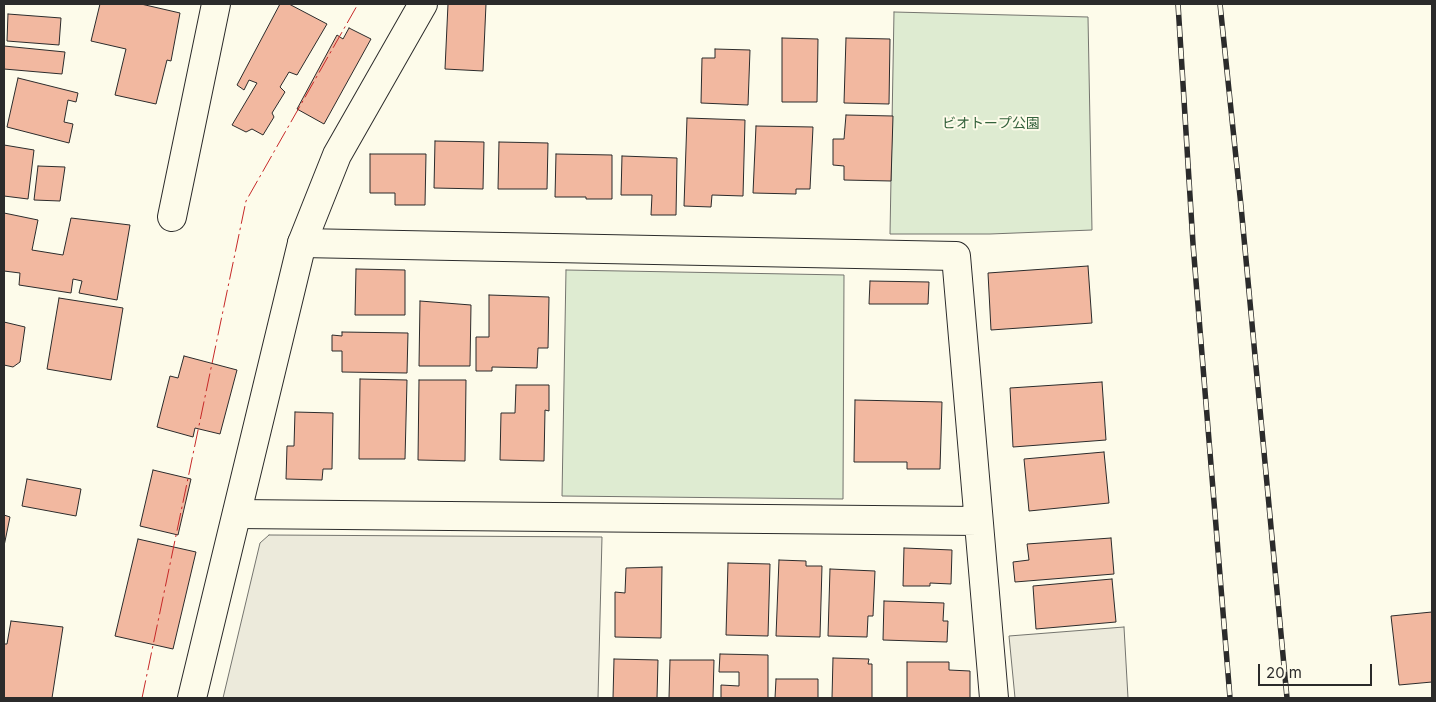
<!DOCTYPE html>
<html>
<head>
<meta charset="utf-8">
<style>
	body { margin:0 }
	#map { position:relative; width:1436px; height:702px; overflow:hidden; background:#fdfbea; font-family:Inter,sans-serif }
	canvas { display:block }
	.frame { position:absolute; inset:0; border:5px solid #2b2b2b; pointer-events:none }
	.scale { position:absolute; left:1258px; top:664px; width:114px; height:22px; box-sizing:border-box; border:2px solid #2b2b2b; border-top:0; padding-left:6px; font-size:15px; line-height:18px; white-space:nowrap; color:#2b2b2b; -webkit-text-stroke:4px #fdfbea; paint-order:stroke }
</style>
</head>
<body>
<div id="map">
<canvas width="1436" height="702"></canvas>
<div class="frame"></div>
<div class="scale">20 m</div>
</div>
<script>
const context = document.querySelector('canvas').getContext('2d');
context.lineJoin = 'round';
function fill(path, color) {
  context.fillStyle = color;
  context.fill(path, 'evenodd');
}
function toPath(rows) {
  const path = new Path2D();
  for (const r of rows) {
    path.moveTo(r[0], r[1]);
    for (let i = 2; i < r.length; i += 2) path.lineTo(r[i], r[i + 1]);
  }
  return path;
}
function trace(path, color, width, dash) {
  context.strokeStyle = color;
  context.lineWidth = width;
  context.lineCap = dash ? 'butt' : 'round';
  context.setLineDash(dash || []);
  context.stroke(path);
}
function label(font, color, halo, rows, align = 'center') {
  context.font = font + ' Inter,"Noto Sans JP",sans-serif';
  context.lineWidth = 4;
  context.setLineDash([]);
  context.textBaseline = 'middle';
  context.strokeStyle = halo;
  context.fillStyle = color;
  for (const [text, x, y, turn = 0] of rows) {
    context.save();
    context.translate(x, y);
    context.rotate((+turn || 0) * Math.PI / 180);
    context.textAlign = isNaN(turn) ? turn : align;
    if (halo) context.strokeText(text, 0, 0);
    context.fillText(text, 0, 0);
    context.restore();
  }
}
const green = toPath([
	[894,12,1088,17,1092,230,990,234,890,234,894,12],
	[566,270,844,275,843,499,562,496,566,270]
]);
fill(green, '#deebd1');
trace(green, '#74746e', 1);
const parking = toPath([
	[269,535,602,537,598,698,223,698,260,543,269,535],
	[1124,627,1128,698,1015,698,1009,636,1124,627]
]);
fill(parking, '#eceadb');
trace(parking, '#74746e', 1);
const building = toPath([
	[100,4,141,4,180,13,171,61,167,60,156,104,115,95,126,49,91,41,100,4],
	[280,4,289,4,327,24,297,75,289,72,280,87,285,92,272,113,274,117,263,135,252,129,246,132,232,125,257,83,249,80,244,90,237,85,280,4],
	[448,4,486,4,483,71,445,69,448,4],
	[8,14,61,18,59,45,7,41,8,14],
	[349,28,371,39,324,124,297,109,337,35,343,39,349,28],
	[782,38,818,39,817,102,782,102,782,38],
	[846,38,890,39,889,104,844,103,846,38],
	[4,46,65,52,62,74,4,69,4,46],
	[715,49,750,50,748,105,701,103,702,58,715,58,715,49],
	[18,78,78,93,76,102,68,100,64,122,73,124,69,143,7,127,18,78],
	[846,115,893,116,891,181,844,180,844,166,833,165,833,139,844,139,846,115],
	[687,118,745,120,743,196,712,195,711,207,684,206,687,118],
	[756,126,813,127,810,189,796,189,796,194,753,193,756,126],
	[435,141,484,142,483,189,434,188,435,141],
	[499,142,548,143,547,189,498,189,499,142],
	[4,145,34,150,28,199,4,196,4,145],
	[370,154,426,154,425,205,395,205,395,193,370,193,370,154],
	[556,154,612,155,612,199,586,199,586,197,555,197,556,154],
	[622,156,677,158,676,215,651,215,652,195,621,195,622,156],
	[38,166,65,167,60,201,34,200,38,166],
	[4,213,38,220,32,250,63,255,71,218,130,225,117,300,79,293,82,281,73,279,71,293,19,285,20,273,4,271,4,213],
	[1088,266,1092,323,991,330,988,273,1088,266],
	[356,269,405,270,405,315,355,315,356,269],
	[870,281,929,282,928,304,869,304,870,281],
	[489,295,549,297,548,348,538,348,537,368,492,367,492,371,476,371,476,337,489,337,489,295],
	[59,298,123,308,111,380,47,369,59,298],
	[420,301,471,305,470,366,419,366,420,301],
	[4,322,25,327,20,362,13,367,4,365,4,322],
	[342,332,408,333,407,373,342,372,342,351,332,351,332,335,342,336,342,332],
	[184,356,237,370,220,434,195,428,193,437,157,427,170,376,178,378,184,356],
	[360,379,407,380,405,459,359,459,360,379],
	[419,380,466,380,465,461,418,460,419,380],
	[1102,382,1106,440,1013,447,1010,388,1102,382],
	[516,385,549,385,549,411,545,410,544,461,500,460,501,413,515,413,516,385],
	[855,400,942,402,940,469,907,469,907,462,854,462,855,400],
	[295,412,333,413,332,469,323,469,322,480,286,479,287,446,294,446,295,412],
	[1104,452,1109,503,1029,511,1024,459,1104,452],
	[153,470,191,479,178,535,140,526,153,470],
	[27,479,81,489,76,516,22,506,27,479],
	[4,515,10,517,4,546,4,515],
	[1111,538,1114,574,1015,582,1013,562,1029,560,1027,544,1111,538],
	[138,539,196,552,173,649,115,636,138,539],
	[904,548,952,550,951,584,930,583,930,586,903,586,904,548],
	[779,560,806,561,806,566,822,566,820,637,776,636,779,560],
	[728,563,770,564,768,636,726,635,728,563],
	[662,567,661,638,615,637,615,592,625,593,626,568,662,567],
	[830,569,875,571,873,616,868,616,867,637,828,636,830,569],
	[1112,579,1116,622,1036,629,1033,586,1112,579],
	[884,601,944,603,943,621,948,621,947,642,883,640,884,601],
	[1432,612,1432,682,1399,685,1391,616,1432,612],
	[11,621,63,627,52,698,4,698,4,644,7,644,11,621],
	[720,654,768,655,768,698,721,698,721,685,739,686,739,672,719,672,720,654],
	[833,658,869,659,868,664,872,664,872,698,832,698,833,658],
	[614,659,658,660,657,698,613,698,614,659],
	[670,660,714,660,713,698,669,698,670,660],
	[907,662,949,662,949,670,970,671,970,698,907,698,907,662],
	[776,679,818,679,818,698,775,698,776,679]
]);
fill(building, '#f2b8a0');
trace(building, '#2b2b2b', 1);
const street = toPath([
	[172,217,216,4],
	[302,243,956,256,994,698],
	[237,514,978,521]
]);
const secondary = toPath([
	[192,698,302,243,337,155,423,4]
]);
trace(street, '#2b2b2b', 30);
trace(secondary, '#2b2b2b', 30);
trace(street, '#fdfbea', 28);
trace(secondary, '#fdfbea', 28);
const rail = toPath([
	[1178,4,1193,244,1230,698],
	[1220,4,1241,206,1287,698]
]);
trace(rail, '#2b2b2b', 5.5);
trace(rail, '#fdfbea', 4, [11]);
trace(toPath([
	[142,698,246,201,358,4]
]), '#c62828', 1, [18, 4, 2.5, 4]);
label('14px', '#34623c', '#fdfbea', [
	["ビオトープ公園",991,124]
]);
</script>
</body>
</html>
